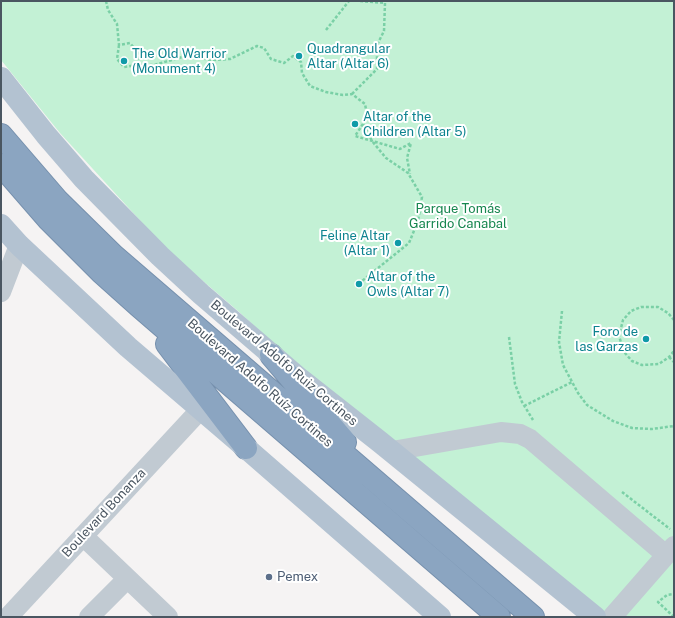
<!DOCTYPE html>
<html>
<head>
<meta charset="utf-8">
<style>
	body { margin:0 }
	#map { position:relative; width:675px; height:618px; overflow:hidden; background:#f5f3f3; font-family:"Public Sans",sans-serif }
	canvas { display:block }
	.frame { position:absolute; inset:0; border:2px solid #4a5661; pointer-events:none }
</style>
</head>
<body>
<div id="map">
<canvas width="675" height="618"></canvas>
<div class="frame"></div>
</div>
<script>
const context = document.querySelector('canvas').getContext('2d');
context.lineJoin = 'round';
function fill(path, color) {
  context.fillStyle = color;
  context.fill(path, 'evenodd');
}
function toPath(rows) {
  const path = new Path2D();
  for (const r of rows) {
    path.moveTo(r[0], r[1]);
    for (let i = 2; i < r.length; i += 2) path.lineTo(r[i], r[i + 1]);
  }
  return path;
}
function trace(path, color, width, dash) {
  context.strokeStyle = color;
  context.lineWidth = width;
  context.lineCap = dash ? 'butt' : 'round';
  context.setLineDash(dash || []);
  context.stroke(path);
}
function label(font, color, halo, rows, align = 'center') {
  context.font = font + ' "Public Sans",sans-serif';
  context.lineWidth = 4;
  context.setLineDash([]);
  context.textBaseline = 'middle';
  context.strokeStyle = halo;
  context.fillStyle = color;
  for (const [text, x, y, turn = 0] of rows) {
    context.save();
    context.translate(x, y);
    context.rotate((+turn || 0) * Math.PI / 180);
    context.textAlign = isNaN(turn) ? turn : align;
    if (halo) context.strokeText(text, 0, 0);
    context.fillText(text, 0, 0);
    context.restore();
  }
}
fill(toPath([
	[1,1,674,1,674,617,607,617,380,442,238,311,168,251,60,133,1,60]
]), '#c3f1d5');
const highway = toPath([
	[1,135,57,200,113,255,533,617],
	[1,165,49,220,101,272,139,306,499,617],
	[167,344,246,448],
	[271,355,345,442]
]);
trace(highway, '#7690ad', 24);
trace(toPath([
	[106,1,108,10,117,24,119,45,130,43,139,54,138,65,154,65,186,56,212,60,230,59,257,46,264,48,271,59,284,63,293,56,301,62,302,73,310,86,326,92,343,95,352,94,365,104,367,115,363,124,372,141,386,158,408,173,422,197,418,221,409,243,362,281],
	[326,30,349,1],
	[119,45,117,59,124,67,138,65],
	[352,94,377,69,377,45,384,31,385,3,359,1],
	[363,124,355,136,400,149,411,143,407,158,410,174],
	[562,311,559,342,563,365,578,393,587,405,613,421,632,428,652,429,674,426],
	[674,320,668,313,658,307,641,307,631,311,623,320,619,336,624,352,632,361,642,365,659,364,669,357,674,351],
	[509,337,515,384,522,402,533,420],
	[669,357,674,362],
	[524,406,572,382],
	[622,492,670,529],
	[674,617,658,602,667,595,674,594]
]), '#7ad0a6', 2.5, [3, 2]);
trace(toPath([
	[1,292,19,245],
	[392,451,501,432,520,434,530,439,666,555],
	[83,536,168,617],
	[8,617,200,410],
	[89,617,127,579],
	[612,617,674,546]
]), '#c1cad2', 20);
trace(toPath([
	[1,78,46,135,84,179,160,256,201,294,300,379,380,442,595,617],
	[1,225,19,245,128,347,246,448,440,617]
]), '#b3c2d1', 22);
trace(highway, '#8ba5c1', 22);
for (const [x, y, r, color] of [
	[299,56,4,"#0f9aa8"],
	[124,61,4,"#0f9aa8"],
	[355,124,4,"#0f9aa8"],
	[398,243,4,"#0f9aa8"],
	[359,284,4,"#0f9aa8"],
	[646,339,4,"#0f9aa8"],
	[269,577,4,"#5c6f8a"]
]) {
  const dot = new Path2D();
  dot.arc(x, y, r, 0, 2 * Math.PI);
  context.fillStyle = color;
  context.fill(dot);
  trace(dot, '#fff', 1.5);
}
label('13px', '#0d838f', '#fff', [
	["Quadrangular",307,49],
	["Altar (Altar 6)",307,64],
	["The Old Warrior",132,54],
	["(Monument 4)",132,69],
	["Altar of the",363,117],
	["Children (Altar 5)",363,132],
	["Feline Altar",390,236,"right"],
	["(Altar 1)",390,251,"right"],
	["Altar of the",367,277],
	["Owls (Altar 7)",367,292],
	["Foro de",638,332,"right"],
	["las Garzas",638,347,"right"]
], 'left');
label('13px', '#17864f', '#fff', [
	["Parque Tomás",458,209],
	["Garrido Canabal",458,224]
]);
label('13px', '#4a5661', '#fff', [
	["Boulevard Adolfo Ruiz Cortines",284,363,40],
	["Boulevard Adolfo Ruíz Cortines",260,383,41],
	["Boulevard Bonanza",104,513,-47]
]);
label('13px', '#4e5e75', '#fff', [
	["Pemex",277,577]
], 'left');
</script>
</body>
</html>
